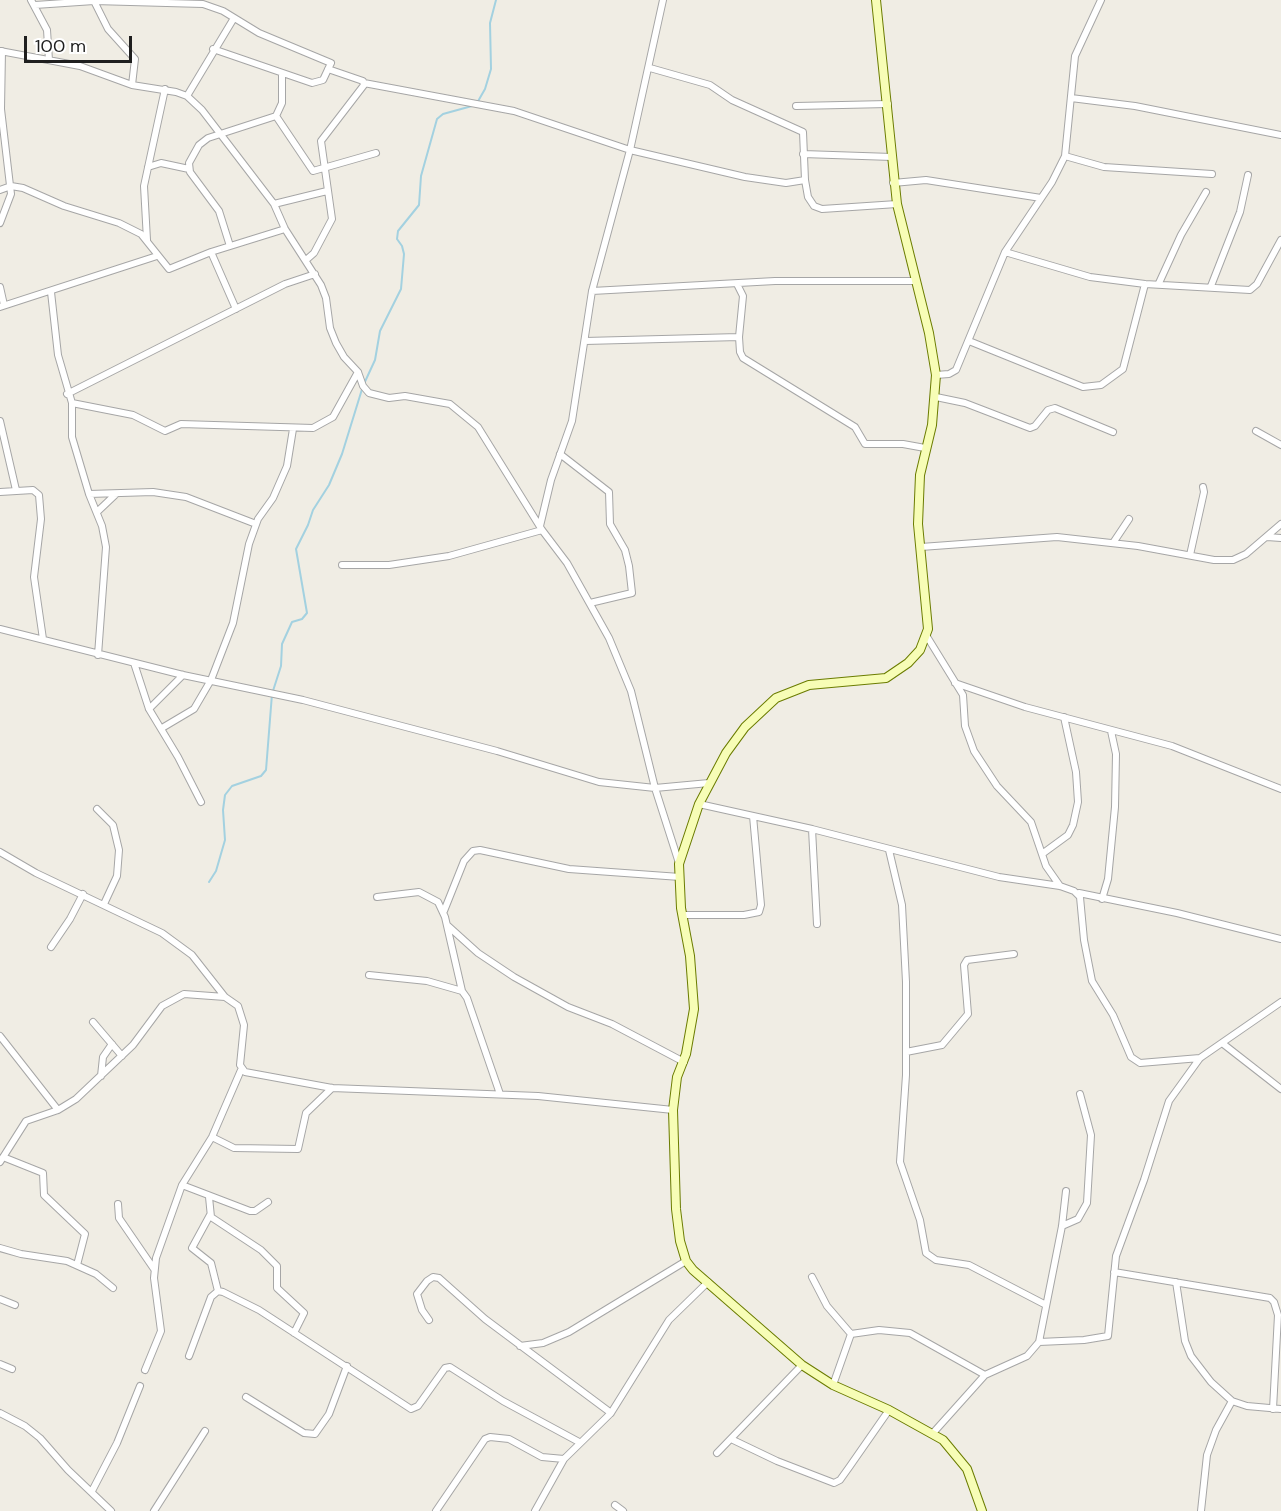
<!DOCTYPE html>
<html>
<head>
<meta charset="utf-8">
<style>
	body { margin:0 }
	#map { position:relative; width:1281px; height:1511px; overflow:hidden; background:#f0ede4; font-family:"DM Sans",sans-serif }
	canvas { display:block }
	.scale { position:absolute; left:24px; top:36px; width:108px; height:27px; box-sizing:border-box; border:3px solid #1f1f1f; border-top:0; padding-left:8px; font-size:18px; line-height:21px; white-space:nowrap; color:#1f1f1f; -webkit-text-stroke:4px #fff; paint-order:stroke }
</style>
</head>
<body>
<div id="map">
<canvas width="1281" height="1511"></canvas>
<div class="scale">100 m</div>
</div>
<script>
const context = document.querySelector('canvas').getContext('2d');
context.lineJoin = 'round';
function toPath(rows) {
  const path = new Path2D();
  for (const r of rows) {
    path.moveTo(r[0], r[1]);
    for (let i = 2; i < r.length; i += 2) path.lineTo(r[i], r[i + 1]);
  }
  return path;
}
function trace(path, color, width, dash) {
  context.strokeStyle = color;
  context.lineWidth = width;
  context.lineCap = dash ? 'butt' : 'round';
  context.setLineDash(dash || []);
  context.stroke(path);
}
trace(toPath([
	[477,103,485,89,491,69,490,23,496,0],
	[209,882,216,871,225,840,223,810,225,795,232,786,261,776,266,770,272,694,281,666,282,644,292,622,302,619,307,613,296,549,308,525,313,510,329,485,342,454,363,386,375,360,380,331,401,289,404,254,402,246,397,239,398,231,419,205,421,176,437,119,443,114,472,106]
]), '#a3d1e0', 2);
const street = toPath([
	[31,0,47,30,49,60],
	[94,1,108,29,135,59,132,85],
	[35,5,94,1,203,4,223,11,259,33,331,63,323,80,312,83,213,49],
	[0,51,80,66,132,85,176,92,187,96,202,110,274,204,285,229,321,285,326,298,330,328,336,343,344,357,358,372,363,386,369,393,389,398,405,396,450,404,478,427,542,530,567,563,609,638,631,691,655,788,679,863],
	[650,68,710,85,732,100,803,132,805,180,808,197,814,206,822,209,897,204],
	[364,83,514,111,630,150,745,177,786,183,805,180],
	[187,96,234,18],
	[1071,98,1135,106,1281,135],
	[796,106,888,104],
	[276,116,313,171,376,153],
	[803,154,892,157],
	[1065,156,1104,167,1212,174],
	[148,167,161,163,189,169],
	[893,183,926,180,1041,198],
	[0,190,11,186,23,188,64,206,119,223,141,234,169,269,211,252,285,229],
	[274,204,327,191],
	[0,223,11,194,1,109,2,51],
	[147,240,144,186,165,89],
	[230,246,219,211,190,172,189,163,199,145,208,138,276,116,282,103,282,73],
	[211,252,236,309],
	[1005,252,1090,277,1145,284,1250,290,1257,284,1281,240],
	[306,260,314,253,332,219,321,141,364,85,363,81,328,69],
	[1159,283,1181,235,1206,192],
	[737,284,743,296,739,337,740,352,743,358,855,427,865,444,903,444,925,448],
	[1211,286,1240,212,1248,175],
	[0,287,4,305],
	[592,291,775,281,915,281],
	[51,292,58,355,72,403,133,415,165,431,181,424,313,428,333,417,358,372],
	[0,307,157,256],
	[585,341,739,337],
	[969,341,1083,387,1101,385,1123,369,1145,284],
	[936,375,949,374,956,370,1005,252,1052,182,1065,156,1075,56,1101,0],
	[67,394,285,284,315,274],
	[936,397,965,403,1030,428,1035,426,1048,410,1055,408,1113,432],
	[72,403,72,437,89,494,102,526,106,547,98,655],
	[0,421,16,490],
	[1256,431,1281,445],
	[560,454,609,492,610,524,625,550,629,566,632,593,590,603],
	[0,492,33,490,39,495,41,519,34,577,43,639],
	[89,494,153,492,186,497,256,524],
	[97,512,116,494],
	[540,526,551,480,572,421,592,291,630,150,663,0],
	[1267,537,1281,538],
	[1113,543,1129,519],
	[921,547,1057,537,1138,546,1214,560,1233,560,1246,554,1281,524],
	[1190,555,1204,492,1203,487],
	[342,565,389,565,449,556,542,530],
	[0,629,183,675,303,700,497,751,599,782,655,788,709,783],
	[926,635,963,695,965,726,974,751,997,786,1031,822,1046,866,1060,886],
	[134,663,149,709,178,757,201,802],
	[955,683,1025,707,1172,746,1281,789],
	[149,709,183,675],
	[162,728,194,709,211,680,233,623,249,544,258,519,273,498,287,466,293,429],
	[699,804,812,829,999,877,1060,886,1074,891,1080,897,1084,940,1092,981,1113,1015,1131,1057,1140,1063,1200,1058],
	[97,809,113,825,119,850,117,876,104,904],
	[812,829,817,924],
	[889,850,902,905,906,982,906,1075,900,1162,920,1220,926,1253,936,1260,969,1265,1046,1305],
	[0,852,36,873,162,933,192,955,225,997],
	[1042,854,1068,835,1073,825,1078,802,1076,772,1064,717],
	[1079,893,1177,913,1281,939],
	[377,897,419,892,438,902,445,917,462,991],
	[1102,899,1108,879,1115,807,1116,754,1111,731],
	[444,911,464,861,473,851,480,850,569,869,680,877],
	[682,915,744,915,759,912,761,905,753,816],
	[447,925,478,953,514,977,568,1007,612,1024,684,1062],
	[51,947,70,919,83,894],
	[369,975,427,981,462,991,467,998,500,1094],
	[93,1022,122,1056],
	[0,1036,58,1110],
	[1222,1043,1281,1089],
	[906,1052,942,1045,968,1014,964,965,967,960,1014,954],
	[101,1076,103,1057,112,1044],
	[212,1137,234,1148,298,1149,306,1113,332,1088],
	[3,1157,43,1173,44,1195,85,1234,77,1265],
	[0,1162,26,1121,58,1110,76,1099,133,1045,162,1006,184,994,225,997,238,1006,244,1025,240,1065,245,1072,332,1088,538,1096,673,1110],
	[182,1185,250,1211,255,1211,268,1202],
	[209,1197,211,1217,261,1250,277,1266,277,1288,304,1313,294,1333],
	[118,1204,119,1218,154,1269],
	[210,1215,192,1248,211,1263,218,1291],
	[1062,1226,1078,1219,1087,1203,1091,1135,1080,1094],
	[0,1248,21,1254,67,1261,96,1274,113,1288],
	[1114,1272,1270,1298,1274,1302,1278,1315,1273,1409],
	[812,1277,827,1306,851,1334,879,1330,910,1333,985,1375],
	[1176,1282,1185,1341,1191,1356,1211,1382,1232,1401,1247,1406,1281,1409],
	[0,1299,15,1305],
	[429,1320,422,1310,417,1294,427,1281,433,1277,439,1278,485,1319,611,1413],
	[1039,1342,1084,1340,1108,1336,1116,1256,1144,1180,1169,1101,1200,1058,1281,1002],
	[520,1346,543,1343,569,1332,686,1261],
	[189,1356,211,1297,218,1291,223,1292,259,1310,411,1409,418,1406,445,1368,450,1367,503,1401,579,1442],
	[0,1364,12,1369],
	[145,1370,161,1331,154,1278,156,1258,182,1185,212,1137,241,1070],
	[833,1385,851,1334],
	[246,1397,304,1433,315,1434,329,1414,347,1366],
	[0,1413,25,1426,40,1438,68,1470,111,1511],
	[933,1433,985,1375,1027,1356,1039,1342,1062,1226,1066,1191],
	[731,1439,777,1461,834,1483,840,1480,850,1466,889,1410],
	[717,1453,802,1365],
	[92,1491,117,1443,140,1386],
	[615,1505,623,1511],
	[154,1511,205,1431],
	[436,1511,485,1439,490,1437,509,1439,542,1457,564,1459],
	[535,1511,564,1459,611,1413,669,1320,708,1282],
	[1201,1511,1207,1455,1216,1430,1232,1401]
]);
const secondary = toPath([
	[876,0,897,204,929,333,936,375,932,425,920,475,918,524,928,629,920,650,908,663,886,678,809,685,776,698,745,727,726,753,699,804,679,864,681,908,690,956,694,1009,686,1054,677,1077,673,1110,676,1209,680,1241,686,1261,693,1270,802,1365,833,1385,889,1410,943,1440,967,1469,982,1511]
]);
trace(street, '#a6a6a6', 8);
trace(secondary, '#6b7c00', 10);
trace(street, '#fff', 6);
trace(secondary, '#f7fdb6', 8);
</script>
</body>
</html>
